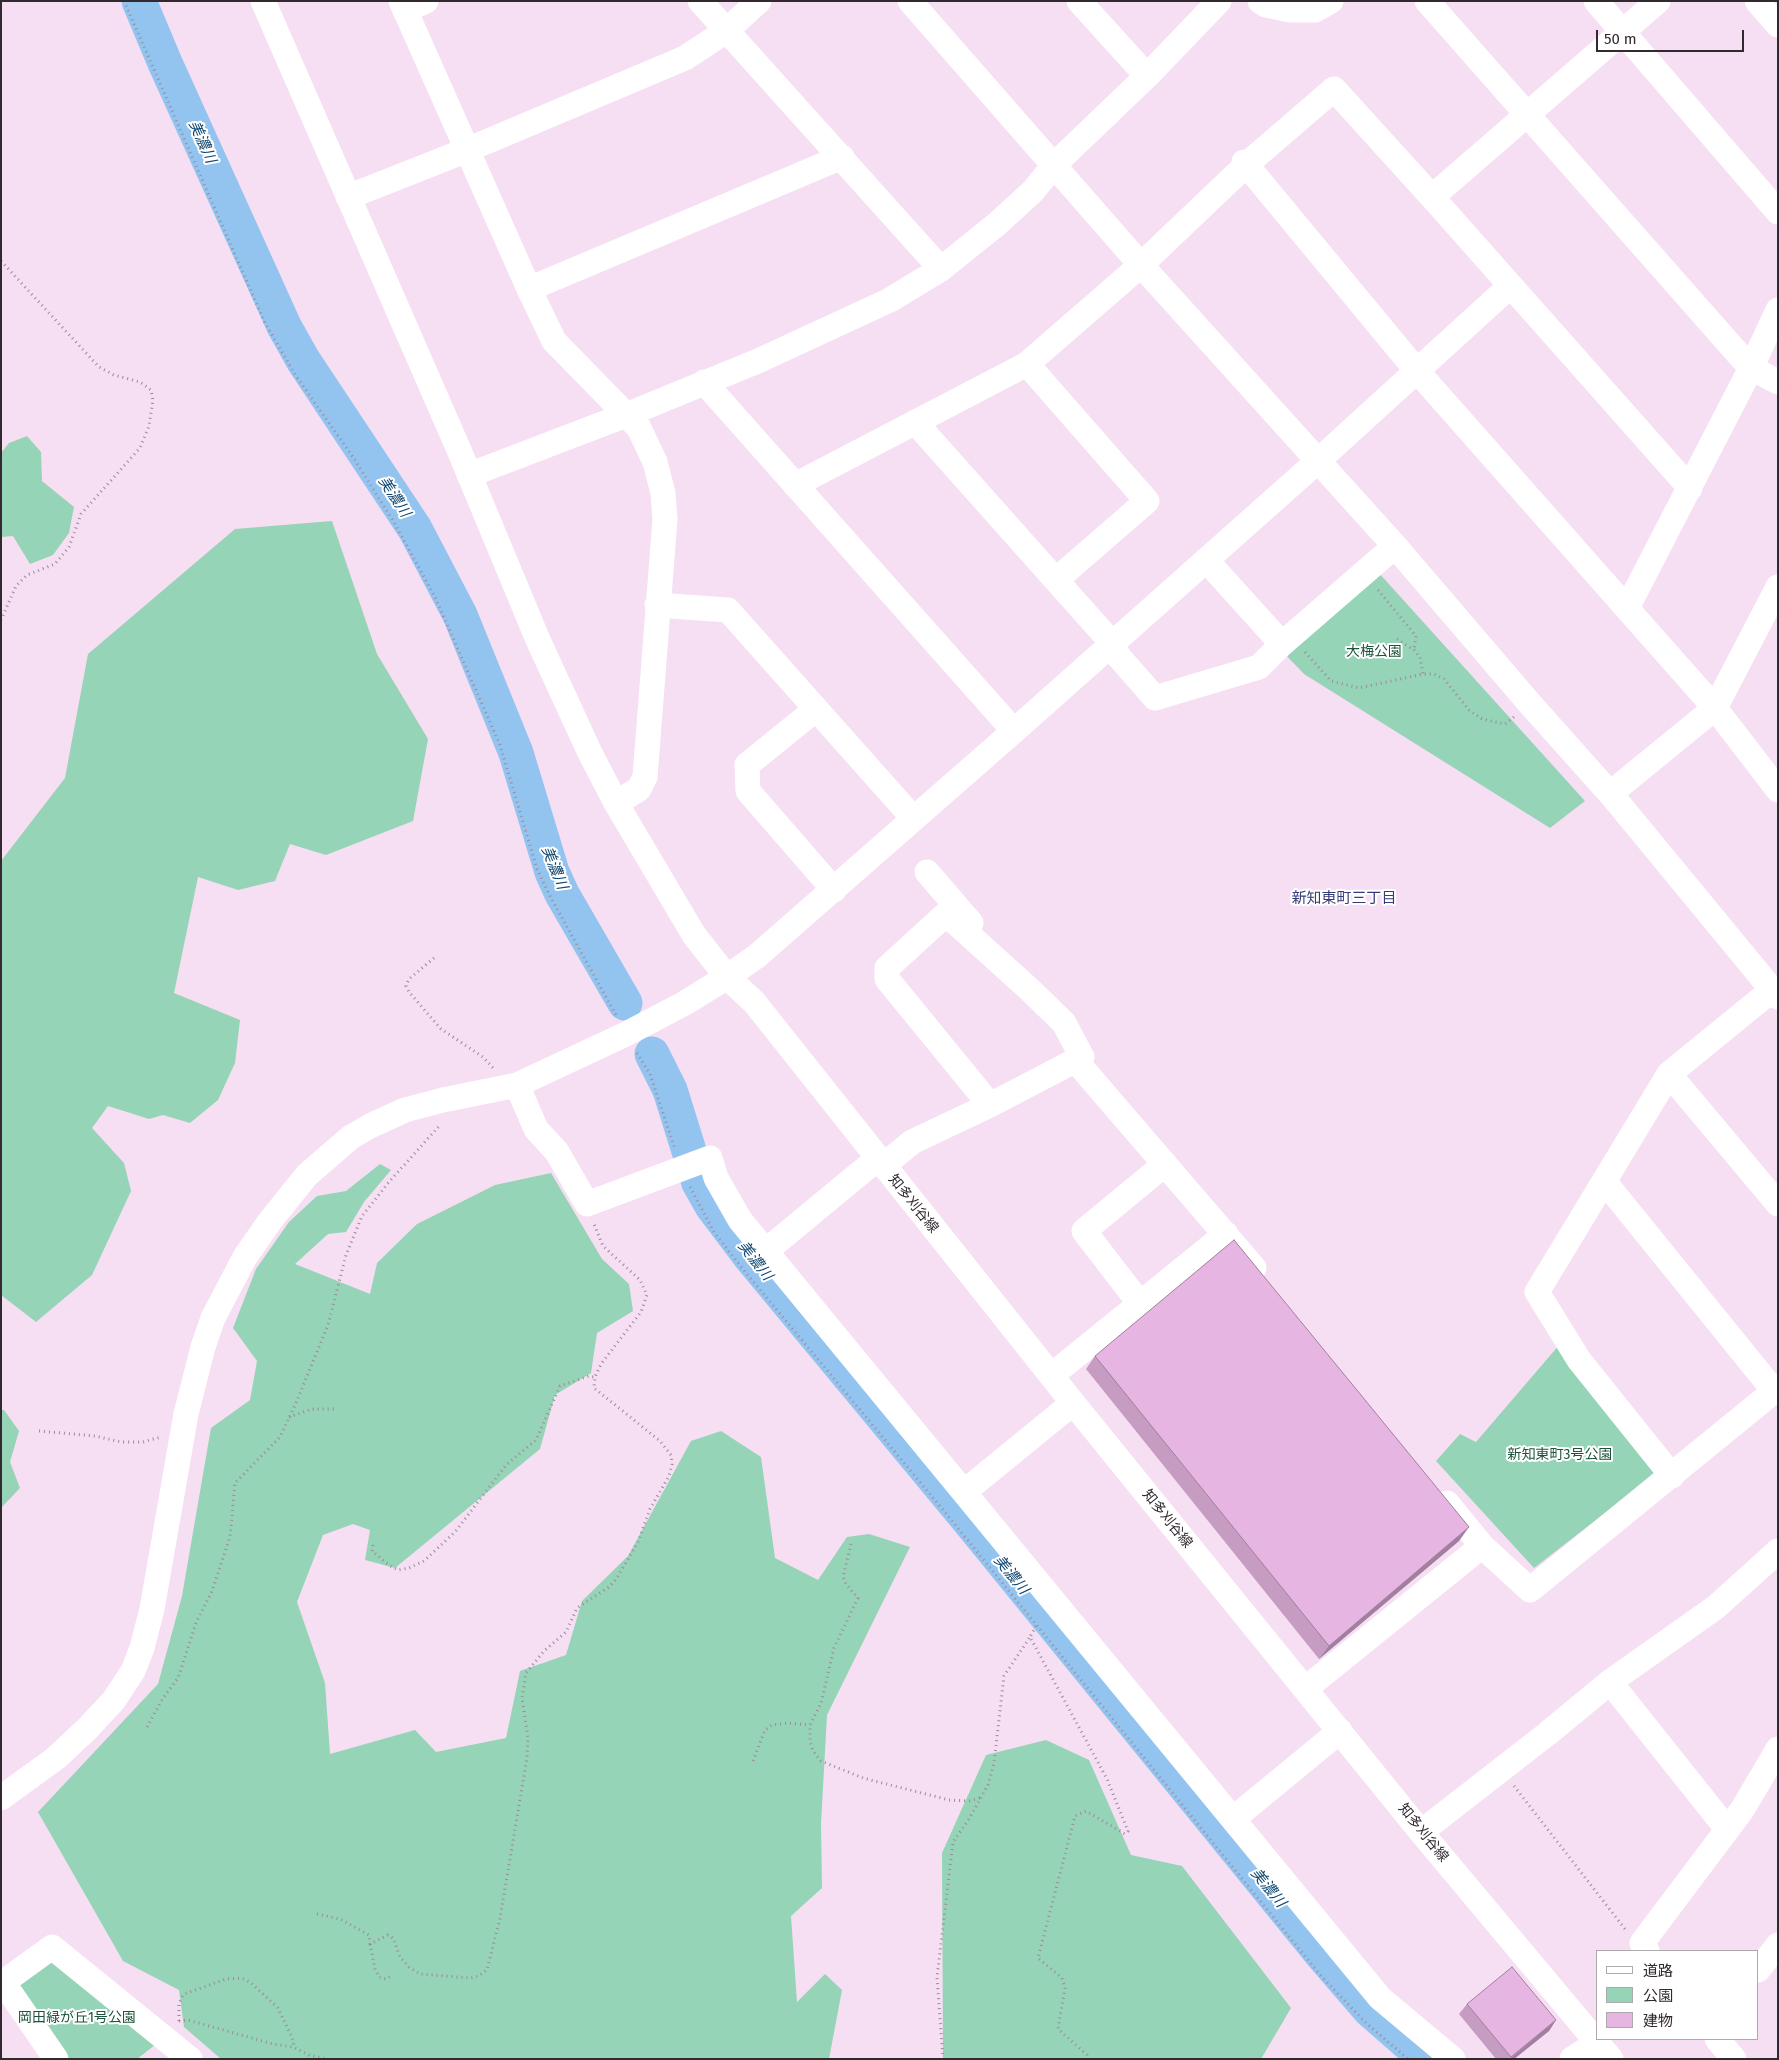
<!DOCTYPE html>
<html>
<head>
<meta charset="utf-8">
<style>
	body { margin:0 }
	#map { position:relative; width:1779px; height:2060px; overflow:hidden; background:#f6def3; font-family:"Fira Sans","Noto Sans JP",sans-serif }
	canvas { display:block }
	.frame { position:absolute; inset:0; border:2px solid #312830; pointer-events:none }
	.legend { position:absolute; left:1596px; top:1950px; width:162px; height:90px; box-sizing:border-box; background:#fff; border:1px solid #ada9ac; margin:0; padding:6px 9px; list-style:none; font-size:15px; color:#312830 }
	.legend li { display:flex; align-items:center; gap:10px; height:25px }
	.legend b { width:25px; border:1px solid #ada9ac }
	.scale { position:absolute; left:1596px; top:30px; width:148px; height:22px; box-sizing:border-box; border:2px solid #312830; border-top:0; padding-left:6px; font-size:15px; line-height:18px; white-space:nowrap; color:#312830; -webkit-text-stroke:4px #fff; paint-order:stroke }
</style>
</head>
<body>
<div id="map">
<canvas width="1779" height="2060"></canvas>
<div class="frame"></div>
<ul class="legend">
<li><b style="height:6px;background:#fff"></b>道路</li>
<li><b style="height:14px;background:#96d4b7"></b>公園</li>
<li><b style="height:14px;background:#e6b5e1"></b>建物</li>
</ul>
<div class="scale">50 m</div>
</div>
<script>
const context = document.querySelector('canvas').getContext('2d');
context.lineJoin = 'round';
function fill(path, color) {
  context.fillStyle = color;
  context.fill(path, 'evenodd');
}
function toPath(rows) {
  const path = new Path2D();
  for (const r of rows) {
    path.moveTo(r[0], r[1]);
    for (let i = 2; i < r.length; i += 2) path.lineTo(r[i], r[i + 1]);
  }
  return path;
}
function trace(path, color, width, dash) {
  context.strokeStyle = color;
  context.lineWidth = width;
  context.lineCap = dash ? 'butt' : 'round';
  context.setLineDash(dash || []);
  context.stroke(path);
}
function label(font, color, halo, rows, align = 'center') {
  context.font = font + ' "Fira Sans","Noto Sans JP",sans-serif';
  context.lineWidth = 4;
  context.setLineDash([]);
  context.textBaseline = 'middle';
  context.strokeStyle = halo;
  context.fillStyle = color;
  for (const [text, x, y, turn = 0] of rows) {
    context.save();
    context.translate(x, y);
    context.rotate((+turn || 0) * Math.PI / 180);
    context.textAlign = isNaN(turn) ? turn : align;
    if (halo) context.strokeText(text, 0, 0);
    context.fillText(text, 0, 0);
    context.restore();
  }
}
fill(toPath([
	[27,436,41,452,42,481,74,507,69,533,53,555,30,564,13,536,1,537,1,453,9,443],
	[332,521,377,654,428,739,413,821,326,855,290,844,275,881,238,890,198,877,174,993,240,1020,235,1063,218,1100,190,1123,163,1115,149,1119,108,1106,92,1128,124,1163,131,1191,92,1275,36,1322,1,1295,1,861,65,778,88,654,235,529],
	[1378,572,1585,801,1550,828,1304,674,1284,653],
	[380,1164,391,1170,364,1202,346,1232,328,1234,295,1264,370,1294,377,1263,417,1224,495,1185,551,1173,602,1259,629,1284,633,1311,597,1333,591,1373,555,1395,540,1449,395,1568,365,1560,370,1530,353,1524,323,1535,297,1602,325,1683,330,1754,415,1730,436,1752,506,1738,520,1671,566,1655,582,1601,628,1556,691,1441,721,1431,761,1457,775,1558,818,1580,847,1537,869,1534,910,1547,827,1715,821,1824,822,1888,791,1916,797,2002,825,1974,842,1990,829,2059,221,2059,184,2027,179,1990,123,1961,38,1812,158,1684,182,1596,211,1428,250,1400,257,1361,233,1328,256,1269,289,1222,317,1196,346,1191],
	[1560,1344,1667,1465,1534,1568,1436,1461,1460,1434,1476,1442],
	[1,1410,4,1410,19,1431,10,1462,20,1488,1,1508],
	[1046,1740,1089,1760,1131,1855,1182,1866,1291,2008,1261,2059,943,2059,942,1853,986,1755],
	[52,1947,165,2037,137,2059,56,2059,3,1982]
]), '#96d4b7');
trace(toPath([
	[139,1,165,63,284,326,303,360,415,529,460,615,516,753,552,872,562,894,625,1003],
	[652,1054,670,1090,699,1183,712,1206,749,1255,971,1523,1320,1952,1370,2010,1426,2059]
]), '#93c4f0', 35);
trace(toPath([
	[124,1,264,321,296,376,355,460,395,524,435,597,500,745,537,869,551,898,616,1015],
	[1,261,99,367,114,375,140,382,151,390,153,400,149,426,140,448,81,514,69,547,55,564,27,575,16,586,1,620],
	[1378,590,1416,636,1414,650],
	[1397,639,1414,650,1420,657,1423,674],
	[1305,652,1331,681,1359,688,1423,674,1434,674,1444,679,1469,710,1482,719,1505,724,1514,717],
	[434,958,409,979,406,986,409,992,441,1029,483,1057,494,1069],
	[637,1053,650,1074,675,1149],
	[690,1187,714,1232,742,1268,944,1511,1321,1976,1366,2023,1408,2059],
	[289,1417,312,1409,334,1409],
	[39,1431,95,1436,121,1442,143,1442,161,1437],
	[851,1544,843,1577,846,1584,858,1598,834,1648,821,1703,810,1725,810,1741,813,1751,821,1761,863,1778,949,1800,969,1801,980,1798],
	[373,1545,372,1551,390,1566,398,1570,409,1568,424,1561,455,1532,506,1465,536,1440,560,1386,589,1376,594,1377],
	[1036,1626,1030,1637,1107,1779,1128,1831,1125,1834,1086,1811,1075,1816,1038,1958,1062,1978,1065,1988,1058,2029,1087,2055,1088,2059],
	[147,1727,163,1698,178,1678,196,1623,212,1591,230,1537,235,1483,280,1437,296,1403,328,1325,346,1255,362,1216,389,1182,441,1124],
	[753,1761,765,1730,772,1725,788,1723,810,1725],
	[1514,1786,1625,1929],
	[317,1914,340,1919,369,1935,370,1944,388,1935,393,1938,400,1957,409,1967,420,1974,470,1978,479,1976,487,1970,500,1918,527,1758,528,1738,522,1698,526,1673,544,1651,566,1632,577,1608,609,1587,617,1578,638,1542,650,1509,669,1476,672,1464,671,1455,660,1441,594,1388,595,1377,601,1364,641,1312,647,1295,640,1280,603,1246,594,1224],
	[370,1944,375,1969,379,1977,386,1979,391,1976],
	[179,2021,179,2003,184,1994,226,1979,241,1978,250,1982,278,2008,294,2042,293,2047],
	[179,2021,188,2020,273,2044,293,2047,309,2055,327,2059],
	[943,2059,937,1977,953,1842,969,1819,988,1785,994,1763,1004,1676,1030,1637]
]), '#9b8a99', 3, [1, 4]);
trace(toPath([
	[401,1,529,289,554,341,639,428,655,462,663,493,665,519,645,777,639,789,616,803],
	[700,1,941,269],
	[910,1,1141,265,1395,546,1531,705,1614,798,1778,997],
	[1079,1,1147,76],
	[1260,1,1266,5,1290,10,1315,10,1331,1],
	[1427,1,1740,356,1751,368,1778,382],
	[1596,1,1778,212],
	[1658,1,1432,197,1690,488],
	[1757,1,1778,25],
	[405,11,426,1],
	[1244,162,1417,371,1715,708,1778,790],
	[348,197,467,150,685,58,726,31,759,1],
	[1509,287,1319,460,1014,731,757,956,727,977,754,1002,1073,1403,1421,1832,1611,2059],
	[529,289,842,157],
	[1027,364,1147,501,1056,580],
	[704,382,1014,731],
	[915,422,1112,643,1119,657,1155,698,1259,667,1282,644,1395,546],
	[469,475,626,415,758,361,890,300,941,269,997,224,1033,191,1054,165,1147,76,1219,1],
	[795,485,1027,364,1141,265,1247,164,1334,89,1432,197],
	[1206,560,1282,644],
	[657,605,728,610,913,818],
	[1627,608,1751,368,1778,310],
	[816,709,747,765,748,791,834,890],
	[1611,793,1715,708,1778,587],
	[927,872,971,923],
	[1076,1061,1254,1268],
	[1669,1074,1778,1204],
	[517,1085,536,1129,557,1152,587,1204,710,1158,716,1178,740,1220,1380,1998,1453,2059],
	[883,1166,912,1142,990,1105,1082,1057,1064,1023,1029,989,946,914,887,968,887,979,990,1105],
	[1604,1181,1774,1391],
	[767,1250,877,1159],
	[1141,1305,1084,1231,1165,1164],
	[1052,1375,1226,1234],
	[1672,1476,1579,1360,1537,1292,1669,1074,1772,990],
	[964,1492,1073,1403],
	[1447,1503,1482,1546,1530,1590,1778,1388],
	[1610,1682,1727,1829],
	[1305,1689,1482,1546],
	[1,1798,56,1758,87,1729,114,1700,133,1671,142,1648,152,1609,186,1414,203,1347,213,1318,245,1257,270,1221,307,1175,351,1137,372,1125,405,1110,443,1100,517,1085,626,1034,685,1003,727,977,694,935,616,803,590,753,538,640,459,450,263,1],
	[1233,1819,1340,1731],
	[1421,1832,1547,1734,1610,1682,1716,1607,1778,1551],
	[1647,1951,1642,1943,1742,1810,1778,1749],
	[1758,1970,1778,1945],
	[3,1982,56,2059],
	[1,1984,52,1947,190,2059],
	[1717,2039,1734,2059],
	[1572,2059,1597,2043]
]), '#fff', 25);
fill(toPath([
	[1095,1356,1459,1541,1319,1659,1086,1369],
	[1467,2004,1556,2020,1549,2031,1514,2059,1496,2059,1459,2014]
]), '#c69cc2');
fill(toPath([
	[1469,1527,1459,1541,1319,1659,1329,1646],
	[1556,2020,1549,2031,1514,2059,1510,2059]
]), '#a17f9e');
const building = toPath([
	[1234,1240,1469,1527,1329,1646,1095,1356,1234,1240],
	[1512,1967,1556,2020,1511,2057,1467,2004,1512,1967]
]);
fill(building, '#e6b5e1');
trace(building, '#a17f9e', 1);
label('14px', '#1d523d', '#fff', [
	["大梅公園",1374,652],
	["新知東町3号公園",1560,1455],
	["岡田緑が丘1号公園",77,2018]
]);
label('14px', '#312830', '#fff', [
	["知多刈谷線",913,1204,51],
	["知多刈谷線",1167,1519,51],
	["知多刈谷線",1423,1833,51]
]);
label('italic 15px', '#104770', '#fff', [
	["美濃川",202,142,66],
	["美濃川",394,497,57],
	["美濃川",554,868,68],
	["美濃川",755,1261,52],
	["美濃川",1011,1575,51],
	["美濃川",1268,1888,51]
]);
label('15px', '#363c77', '#fff', [
	["新知東町三丁目",1344,899]
]);
</script>
</body>
</html>
